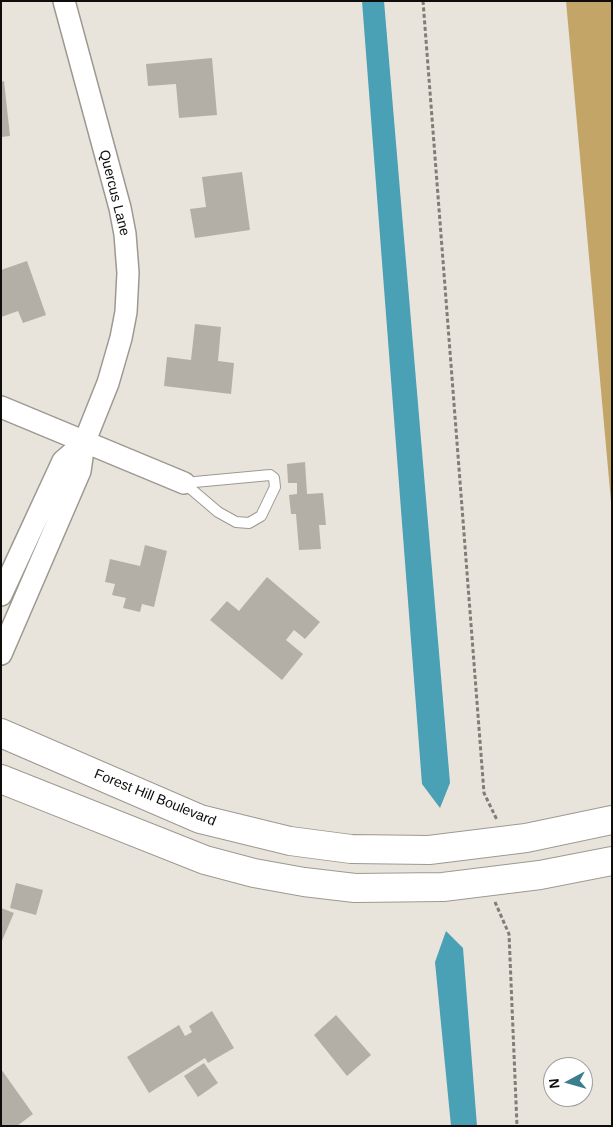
<!DOCTYPE html>
<html>
<head>
<meta charset="utf-8">
<style>
	body { margin:0 }
	#map { position:relative; width:613px; height:1127px; overflow:hidden; background:#e8e4dc; font-family:Helvetica,sans-serif }
	canvas { display:block }
	.frame { position:absolute; inset:0; border:2px solid #0e0d0b; pointer-events:none }
	.north { position:absolute; left:543px; top:1057px; width:50px; height:50px; box-sizing:border-box; background:#fff; border:1px solid #9f9e9d; border-radius:50%; rotate:264deg; font-size:14px; font-weight:700; line-height:20px; text-align:center; color:#0e0d0b }
	.north::after { content:''; display:block; margin:auto; width:18px; height:22px; background:#3b7f8e; clip-path:polygon(50% 0,100% 100%,50% 72%,0 100%) }
</style>
</head>
<body>
<div id="map">
<canvas width="613" height="1127"></canvas>
<div class="frame"></div>
<div class="north">N</div>
</div>
<script>
const context = document.querySelector('canvas').getContext('2d');
context.lineJoin = 'round';
function fill(path, color) {
  context.fillStyle = color;
  context.fill(path, 'evenodd');
}
function toPath(rows) {
  const path = new Path2D();
  for (const r of rows) {
    path.moveTo(r[0], r[1]);
    for (let i = 2; i < r.length; i += 2) path.lineTo(r[i], r[i + 1]);
  }
  return path;
}
function trace(path, color, width, dash) {
  context.strokeStyle = color;
  context.lineWidth = width;
  context.lineCap = dash ? 'butt' : 'round';
  context.setLineDash(dash || []);
  context.stroke(path);
}
function label(font, color, halo, rows, align = 'center') {
  context.font = font + ' Helvetica,sans-serif';
  context.lineWidth = 4.5;
  context.setLineDash([]);
  context.textBaseline = 'middle';
  context.strokeStyle = halo;
  context.fillStyle = color;
  for (const [text, x, y, turn = 0] of rows) {
    context.save();
    context.translate(x, y);
    context.rotate((+turn || 0) * Math.PI / 180);
    context.textAlign = isNaN(turn) ? turn : align;
    if (halo) context.strokeText(text, 0, 0);
    context.fillText(text, 0, 0);
    context.restore();
  }
}
fill(toPath([
	[566,1,612,1,612,513]
]), '#c4a568');
fill(toPath([
	[362,1,384,1,450,783,440,808,422,784],
	[446,931,463,948,477,1126,451,1126,435,962]
]), '#4aa0b4');
fill(toPath([
	[212,58,217,115,179,118,176,84,148,86,146,64],
	[4,81,10,136,1,137,1,82],
	[242,172,250,230,195,238,190,209,206,207,202,177],
	[27,261,46,315,23,323,18,311,1,317,1,270],
	[195,324,221,327,218,361,234,363,231,394,164,386,167,357,191,360],
	[305,462,307,494,323,493,326,525,319,525,321,549,299,550,296,514,291,514,289,495,297,494,297,483,288,483,287,464],
	[145,545,167,551,154,607,142,604,140,612,123,608,126,598,112,595,115,584,105,582,110,559,140,566],
	[267,577,320,622,305,639,294,630,286,640,303,654,282,680,210,620,227,601,239,611],
	[16,883,43,890,36,915,10,908],
	[1,908,14,913,1,943],
	[212,1011,234,1048,208,1063,205,1058,149,1093,127,1057,179,1025,185,1036,192,1032,189,1026],
	[336,1015,371,1055,347,1076,314,1035],
	[204,1063,218,1083,198,1097,184,1076],
	[1,1069,33,1114,17,1126,1,1126]
]), '#b3afa7');
const service = toPath([
	[270,475,274,478,275,487,261,516,249,523,236,522,218,512,184,483,270,475]
]);
const minor = toPath([
	[1,407,184,483],
	[1,595,63,461,84,443],
	[1,654,80,471,84,443,108,383,121,338,126,312,128,273,125,234,120,208,64,1]
]);
const secondary = toPath([
	[1,733,200,819,290,841,351,849,429,850,526,838,612,820],
	[1,779,205,860,254,873,304,882,355,888,443,887,540,875,612,861]
]);
trace(service, '#9d9991', 12);
trace(minor, '#9d9991', 24);
trace(secondary, '#9d9991', 30);
trace(toPath([
	[423,1,484,793,497,820],
	[495,902,509,934,517,1126]
]), '#7f7d78', 3, [4, 2.5]);
trace(service, '#fff', 10);
trace(minor, '#fff', 21);
trace(secondary, '#fff', 28);
label('14px', '#0e0d0b', '#fff', [
	["Quercus Lane",114,193,76],
	["Forest Hill Boulevard",155,798,22]
]);
</script>
</body>
</html>
